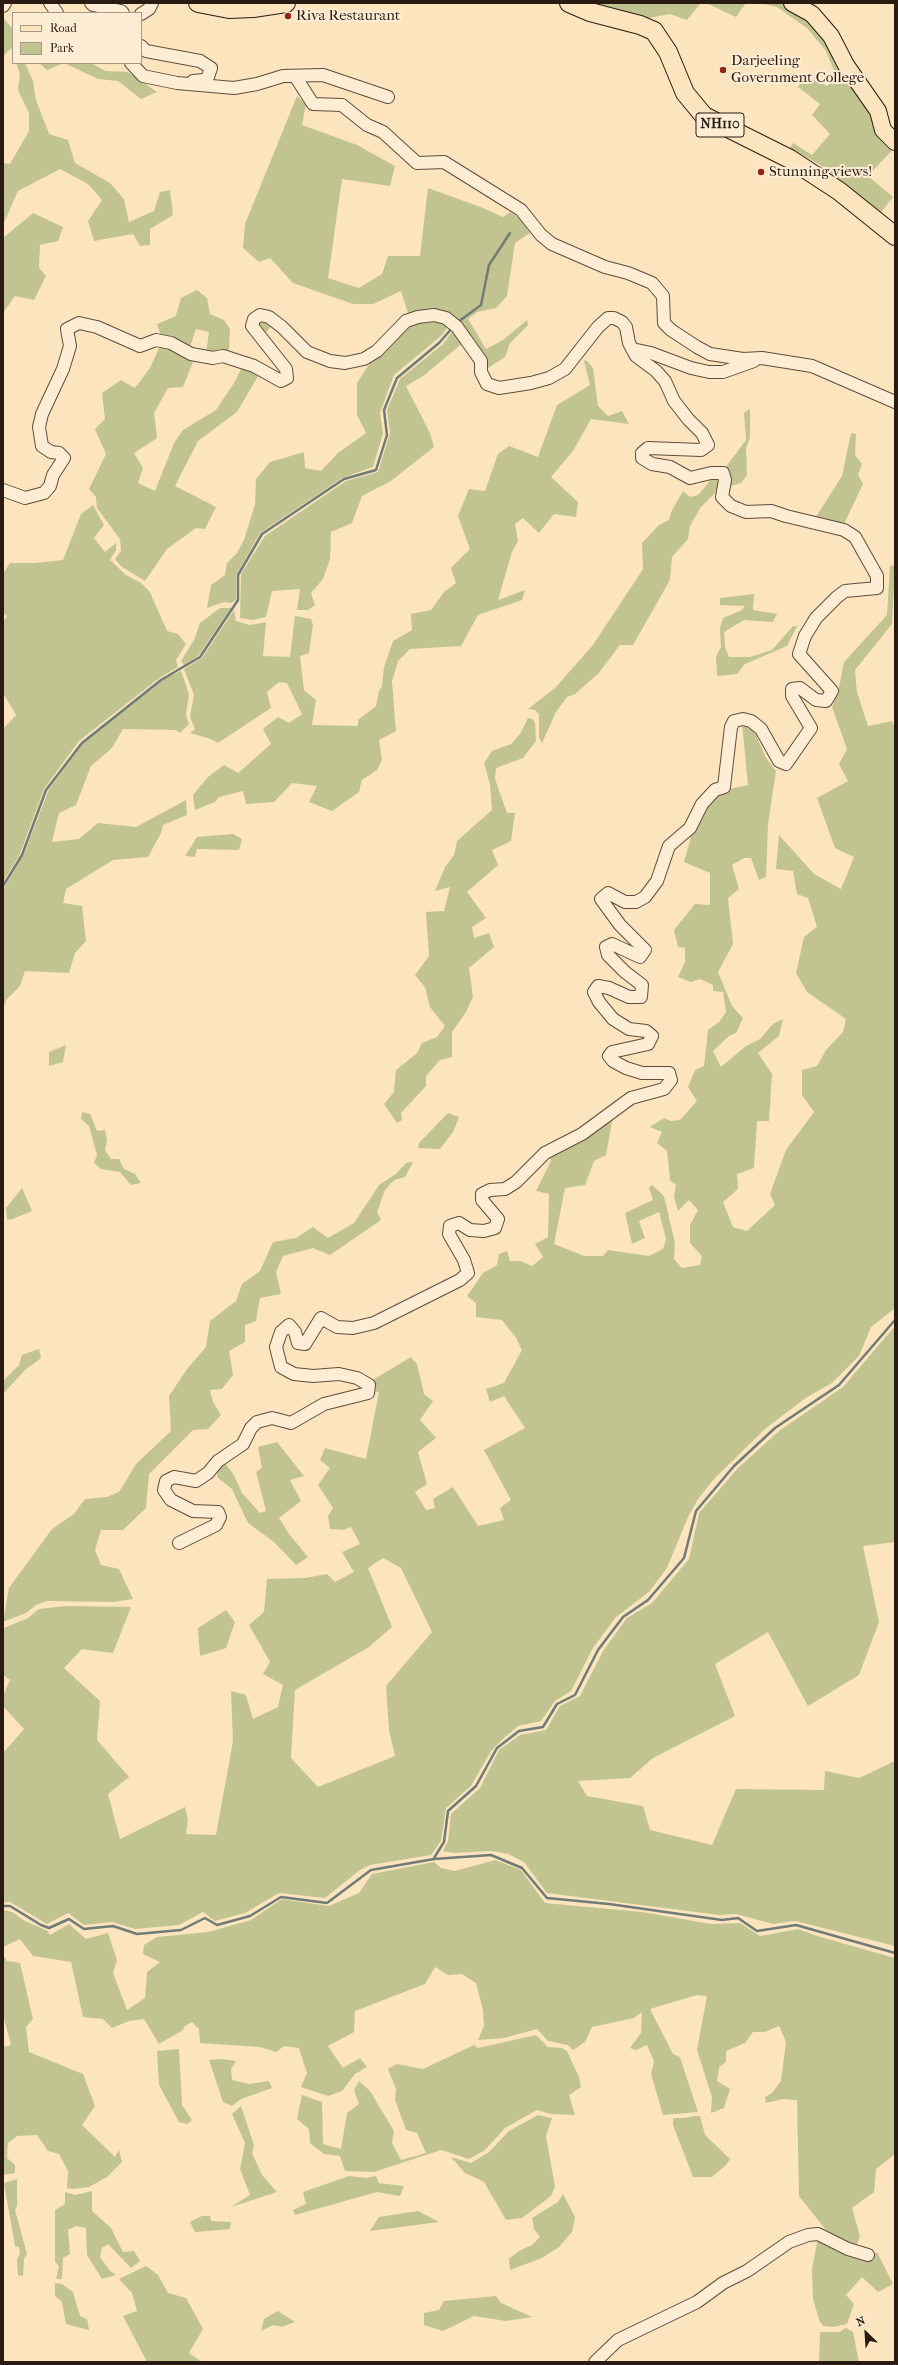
<!DOCTYPE html>
<html>
<head>
<meta charset="utf-8">
<style>
	body { margin:0 }
	#map { position:relative; width:898px; height:2365px; overflow:hidden; background:#fce4bf; font-family:"IM FELL French Canon",serif }
	canvas { display:block }
	.frame { position:absolute; inset:0; border:4px solid #291b11; pointer-events:none }
	.legend { position:absolute; left:12px; top:12px; width:130px; height:52px; box-sizing:border-box; background:#fdedd5; border:1px solid #a89987; margin:0; padding:5px 7px; list-style:none; font-size:12px; color:#291b11 }
	.legend li { display:flex; align-items:center; gap:8px; height:20px }
	.legend b { width:20px; border:1px solid #a89987 }
	.north { position:absolute; left:846px; top:2313px; width:40px; height:40px; -webkit-text-stroke:3px #fdedd5; paint-order:stroke; rotate:335deg; font-size:11px; font-weight:700; line-height:16px; text-align:center; color:#291b11 }
	.north::after { content:''; display:block; margin:auto; width:14px; height:18px; background:#291b11; clip-path:polygon(50% 0,100% 100%,50% 72%,0 100%) }
</style>
</head>
<body>
<div id="map">
<canvas width="898" height="2365"></canvas>
<div class="frame"></div>
<ul class="legend">
<li><b style="height:5px;background:#fce4bf"></b>Road</li>
<li><b style="height:11px;background:#c1c491"></b>Park</li>
</ul>
<div class="north">N</div>
</div>
<script>
const context = document.querySelector('canvas').getContext('2d');
context.lineJoin = 'round';
function fill(path, color) {
  context.fillStyle = color;
  context.fill(path, 'evenodd');
}
function toPath(rows) {
  const path = new Path2D();
  for (const r of rows) {
    path.moveTo(r[0], r[1]);
    for (let i = 2; i < r.length; i += 2) path.lineTo(r[i], r[i + 1]);
  }
  return path;
}
function trace(path, color, width, dash) {
  context.strokeStyle = color;
  context.lineWidth = width;
  context.lineCap = dash ? 'butt' : 'round';
  context.setLineDash(dash || []);
  context.stroke(path);
}
function label(font, color, halo, rows, align = 'center') {
  context.font = font + ' "IM FELL French Canon",serif';
  context.lineWidth = 4;
  context.setLineDash([]);
  context.textBaseline = 'middle';
  context.strokeStyle = halo;
  context.fillStyle = color;
  for (const [text, x, y, turn = 0] of rows) {
    context.save();
    context.translate(x, y);
    context.rotate((+turn || 0) * Math.PI / 180);
    context.textAlign = isNaN(turn) ? turn : align;
    if (halo) context.strokeText(text, 0, 0);
    context.fillText(text, 0, 0);
    context.restore();
  }
}
fill(toPath([
	[585,3,701,3,687,20,670,14,644,19],
	[706,3,746,3,736,17],
	[760,3,786,3,810,18,893,149,868,176,893,197,879,215,822,166,790,148,793,143,812,155,830,134,812,115,820,104,798,87,806,75,827,86,836,76,826,51,807,28,777,7],
	[3,18,13,29,13,47,3,56],
	[16,63,25,63,33,81,36,100,49,134,68,140,75,163,110,183,124,199,129,222,154,211,160,192,170,190,173,215,150,229,150,245,140,246,133,234,94,241,88,221,102,200,88,184,60,169,18,191,3,225,3,163,10,164,29,131,29,113,18,90,20,74],
	[39,63,91,63,105,71,128,72,157,92,141,99,118,81,98,79,64,63,47,70],
	[297,96,306,104,302,125,357,145,395,166,390,186,342,179,328,278,359,288,382,274,388,256,420,256,428,188,478,206,503,217,510,212,522,220,530,233,515,243,507,296,496,308,477,312,468,319,486,349,503,340,527,320,528,325,510,343,505,357,485,370,460,324,425,310,408,313,401,291,373,304,353,304,293,283,270,258,259,262,243,248,245,224],
	[33,213,63,227,58,241,40,245,39,268,46,276,34,300,15,296,3,313,3,238],
	[197,290,207,298,210,314,224,320,230,329,229,350,206,353,209,332,196,329,189,349,162,339,157,324,176,316,181,298],
	[259,319,273,324,263,336,256,324],
	[439,319,449,326,441,336,394,375,380,413,383,434,373,467,342,478,260,533,236,575,236,599,232,603,224,602,207,608,211,585,225,575,227,563,237,553,244,540,255,504,256,479,270,462,304,452,305,468,321,471,338,453,366,433,357,415,357,383,370,363,376,360,408,325,416,321],
	[454,329,464,342,423,376,406,386,430,433,434,447,391,481,362,496,352,523,331,532,330,559,323,579,311,593,315,605,308,610,297,610,300,589,272,591,266,617,253,620,240,618,241,574,265,536,346,481,378,472,390,433,387,410,400,379,443,344],
	[168,346,195,357,183,387,168,388,154,413,157,438,134,453,143,468,138,483,155,491,174,443,183,430,216,410,234,383,243,365,260,373,237,412,198,441,175,486,216,507,205,529,196,528,167,549,145,581,122,567,115,559,121,551,120,539,97,508,96,497,89,489,106,454,95,429,105,419,102,393,121,380,135,388,150,368,159,348],
	[586,360,593,368,598,406,608,416,622,411,629,424,591,419,573,451,551,477,578,502,576,517,554,514,539,533,523,518,515,524,518,541,512,552,498,600,525,590,522,600,478,615,461,646,410,649,398,661,392,681,396,731,379,740,382,760,377,770,362,780,359,792,332,811,309,802,317,786,292,783,274,802,246,804,243,791,219,797,215,802,195,810,193,795,208,777,224,765,238,773,271,744,263,729,278,717,289,723,302,714,287,683,279,682,267,692,271,708,218,743,211,739,190,733,195,729,190,717,194,695,184,669,202,658,234,610,236,621,250,625,266,622,263,656,290,657,295,616,311,619,313,625,309,653,300,656,304,690,316,700,312,725,358,726,358,720,376,706,379,691,382,686,384,667,393,641,412,630,411,614,431,610,444,592,456,583,451,568,470,549,458,516,469,489,485,491,498,454,509,446,538,457,557,405,590,385,584,361],
	[750,409,750,438,746,448,747,475,741,483,731,486,726,482,725,468,746,440,744,413],
	[851,433,856,434,855,455,862,464,858,475,863,484,844,524,814,520,842,476],
	[713,477,718,477,719,484,714,494,701,507,690,526,688,539,672,557,670,580,633,645,620,645,598,674,575,694,567,697,556,712,542,743,539,737,539,714,535,710,528,709,555,688,593,645,643,569,642,543,659,525,669,520,672,510,683,491,690,497,698,495],
	[93,505,104,525,94,538,105,552,116,543,116,550,110,560,126,575,141,583,150,592,167,631,178,634,186,644,176,660,178,667,158,679,79,741,44,789,20,854,3,882,3,729,16,715,3,693,3,622,7,616,3,613,3,574,10,563,35,563,63,560,81,514],
	[895,565,892,624,855,670,857,692,868,726,892,721,895,729,895,1308,871,1327,859,1356,832,1383,807,1397,766,1428,714,1479,698,1499,688,1517,667,1568,649,1592,616,1617,593,1648,571,1691,555,1701,541,1721,518,1726,504,1738,491,1751,471,1786,446,1808,441,1841,431,1855,370,1865,360,1870,325,1898,279,1893,245,1913,215,1921,203,1912,179,1925,135,1929,112,1922,84,1925,68,1913,47,1924,10,1902,3,1902,3,1753,24,1729,3,1706,3,1696,10,1680,3,1675,4,1628,28,1618,39,1609,66,1606,131,1607,113,1653,82,1649,64,1668,100,1701,97,1740,129,1777,108,1794,120,1839,185,1807,188,1819,186,1834,216,1835,233,1741,231,1691,246,1695,253,1719,278,1707,283,1685,263,1674,270,1662,249,1625,264,1612,267,1579,305,1578,327,1574,335,1582,354,1572,342,1552,360,1544,351,1527,343,1530,330,1529,328,1516,333,1508,318,1485,330,1468,320,1460,325,1448,366,1459,379,1392,373,1391,371,1381,411,1357,417,1364,424,1394,433,1401,420,1420,436,1438,418,1452,427,1484,415,1492,426,1510,435,1508,433,1499,453,1487,478,1526,504,1520,500,1508,511,1500,484,1450,525,1428,504,1396,490,1402,486,1389,504,1383,522,1350,516,1338,502,1320,476,1317,476,1303,467,1296,483,1273,497,1265,499,1254,507,1251,510,1261,520,1261,532,1266,543,1257,535,1244,548,1237,549,1194,536,1191,551,1161,549,1154,613,1117,606,1155,594,1161,585,1185,565,1188,554,1244,584,1256,603,1256,608,1250,649,1256,663,1249,666,1239,659,1212,639,1221,645,1238,632,1244,625,1213,653,1200,649,1188,652,1185,664,1196,675,1243,674,1259,682,1268,700,1265,702,1256,690,1243,690,1225,698,1210,689,1200,678,1211,674,1197,676,1185,670,1180,667,1151,657,1143,662,1132,650,1127,664,1118,671,1121,680,1120,697,1101,688,1087,695,1070,704,1066,708,1030,719,1022,726,1012,723,992,713,991,713,985,700,979,691,982,678,977,685,962,685,948,678,947,674,930,695,904,710,905,710,873,684,862,692,833,707,803,725,790,748,785,742,723,755,733,766,758,776,771,768,824,766,877,759,880,751,858,744,858,732,865,739,889,728,898,733,944,718,972,732,1006,743,1018,736,1033,729,1036,713,1051,721,1067,746,1046,760,1039,773,1024,783,1019,779,1036,758,1053,772,1074,769,1121,757,1121,754,1168,737,1174,738,1189,723,1202,733,1227,747,1231,775,1205,770,1194,786,1150,814,1112,802,1095,802,1070,817,1066,826,1050,843,1032,846,1019,807,992,796,973,804,937,817,927,808,898,797,894,793,871,776,869,779,835,814,874,841,889,854,857,835,848,817,798,848,781,839,764,847,749,832,707,839,688,844,662,887,615,890,566],
	[383,1558,401,1568,432,1632,386,1686,389,1730,395,1756,318,1787,291,1758,295,1690,369,1647,392,1627,368,1568],
	[754,594,753,610,777,614,773,622,744,620,724,632,725,647,729,657,750,657,772,650,793,626,797,626,787,646,745,664,737,674,719,676,717,675,716,656,721,647,720,628,723,618,742,610,745,606,720,605,720,598],
	[220,608,231,608,198,656,184,665,181,661,194,640,200,623],
	[181,671,189,694,186,715,189,724,180,733,176,730,123,729,112,748,91,766,76,805,59,813,52,842,79,839,98,823,136,827,186,800,187,815,163,825,161,833,148,857,113,860,66,889,63,903,82,906,86,941,75,953,69,973,25,971,20,986,7,999,3,1009,3,890,25,852,49,789,84,742,165,678],
	[528,718,533,719,535,723,536,741,523,758,496,768,495,779,507,813,515,813,511,841,492,850,498,865,467,892,486,918,472,927,474,938,489,933,494,947,469,968,473,997,466,1012,452,1032,452,1057,440,1060,426,1076,426,1086,401,1113,402,1120,397,1123,384,1104,394,1092,396,1070,417,1053,422,1043,437,1037,445,1026,430,1007,425,987,415,975,429,956,426,912,444,911,450,887,435,891,445,867,454,855,457,841,492,810,490,784,484,763,492,751,511,744,520,734],
	[233,834,242,839,239,850,197,849,195,857,185,856,197,837],
	[66,1045,63,1062,49,1066,49,1052],
	[82,1112,90,1114,97,1131,105,1130,107,1141,105,1150,111,1159,119,1159,124,1169,135,1174,141,1183,131,1185,120,1172,101,1169,94,1163,97,1155,89,1126,81,1119],
	[448,1113,459,1117,453,1132,440,1149,418,1148,419,1143],
	[413,1162,405,1177,394,1180,385,1190,377,1212,381,1220,330,1255,313,1248,283,1256,276,1272,281,1294,260,1298,256,1321,245,1325,245,1342,229,1351,233,1375,222,1389,210,1390,213,1402,221,1415,208,1429,193,1430,149,1474,146,1508,123,1530,101,1530,95,1550,101,1565,119,1569,133,1599,114,1602,47,1601,36,1605,26,1613,3,1622,9,1588,52,1529,74,1514,85,1499,107,1497,119,1492,136,1464,171,1431,169,1396,187,1369,206,1347,210,1321,236,1301,242,1284,260,1271,273,1242,296,1238,313,1227,328,1238,354,1223,379,1185,396,1174,406,1163],
	[22,1188,32,1211,10,1220,7,1219,6,1208],
	[895,1326,895,1542,863,1546,879,1622,859,1675,808,1706,768,1632,715,1664,735,1716,653,1758,630,1778,578,1781,587,1796,643,1806,650,1830,712,1845,736,1789,824,1790,825,1771,859,1778,895,1761,895,1946,795,1921,773,1924,736,1914,719,1915,547,1893,524,1862,508,1854,492,1851,453,1853,443,1851,448,1841,451,1814,480,1788,499,1750,520,1735,546,1730,560,1706,580,1696,603,1651,627,1618,652,1603,689,1559,699,1513,738,1468,779,1431,843,1387],
	[39,1349,41,1358,25,1370,3,1394,3,1381,19,1365,22,1355],
	[277,1442,304,1476,290,1480,301,1501,279,1518,289,1534,308,1557,296,1565,274,1542,248,1523,232,1489,217,1477,218,1468,225,1463,234,1475,242,1493,260,1513,266,1511,256,1472,262,1468,258,1447],
	[226,1610,235,1622,226,1648,200,1656,198,1628],
	[495,1860,521,1870,545,1903,642,1912,711,1924,740,1923,760,1936,798,1929,817,1936,895,1958,895,2154,876,2169,874,2192,852,2208,860,2236,856,2247,847,2246,826,2230,799,2196,797,2100,783,2099,766,2103,765,2097,772,2093,781,2081,786,2042,779,2026,765,2032,753,2032,745,2043,726,2051,726,2062,719,2067,717,2081,730,2089,724,2108,711,2113,712,2097,697,2050,707,1996,697,1995,650,2009,673,2054,680,2057,698,2112,663,2115,651,2074,654,2061,647,2045,636,2050,630,2048,641,2033,642,2012,634,2018,592,2027,585,2042,573,2050,568,2045,548,2041,537,2029,504,2038,478,2040,484,2026,483,2010,476,1983,462,1974,448,1975,435,1967,425,1984,355,2011,354,2032,328,2046,343,2068,360,2058,367,2067,355,2074,342,2091,328,2096,301,2087,307,2073,299,2048,284,2046,276,2052,260,2047,200,2043,199,2029,192,2022,185,2026,183,2030,159,2044,144,2019,129,2021,112,2028,103,2019,83,2017,71,1962,33,1956,20,1939,3,1947,3,1910,12,1912,25,1921,48,1931,50,1935,69,1924,86,1939,108,1933,117,1960,113,1973,127,2010,145,1998,147,1972,160,1962,143,1954,144,1945,157,1937,208,1932,251,1920,282,1899,329,1906,359,1893,372,1874,434,1862,441,1868,455,1871],
	[3,1954,7,1961,20,1963,33,2019,26,2027,29,2052,83,2074,95,2106,82,2125,115,2157,119,2150,122,2162,107,2177,89,2187,74,2189,67,2188,68,2171,59,2154,48,2151,37,2135,17,2136,8,2143,7,2158,15,2165,15,2173,3,2175,3,2047,11,2045,3,2015],
	[536,2035,548,2047,562,2048,567,2051,579,2077,581,2087,569,2095,575,2115,551,2114,537,2110,505,2128,485,2150,469,2159,441,2150,374,2172,345,2171,340,2156,324,2154,310,2143,309,2129,297,2119,302,2095,322,2102,323,2144,341,2149,347,2113,359,2104,354,2090,359,2081,370,2091,394,2131,392,2143,401,2160,426,2153,417,2133,406,2130,395,2100,396,2089,388,2069,397,2064,423,2069,474,2045,478,2048],
	[179,2049,182,2105,192,2120,187,2124,179,2122,159,2085,157,2051],
	[222,2059,236,2061,231,2069,232,2080,249,2084,269,2081,272,2088,241,2099,232,2106,223,2102,209,2060],
	[241,2106,254,2145,252,2153,262,2175,277,2192,231,2207,250,2195,240,2169,245,2143,232,2114],
	[538,2115,552,2118,546,2136,555,2187,551,2196,522,2218,506,2220,484,2182,465,2173,451,2157,471,2163,489,2152,509,2131],
	[694,2116,700,2116,705,2135,730,2159,726,2165,712,2177,693,2177,673,2125,673,2118,685,2118],
	[349,2176,366,2178,376,2176,379,2183,404,2186,400,2196,377,2192,295,2215,293,2210,306,2204,303,2192],
	[17,2179,17,2206,15,2210,27,2254,24,2259,23,2276,18,2275,17,2259,20,2254,19,2247,15,2246,4,2183],
	[92,2191,92,2211,111,2228,123,2252,134,2251,140,2261,131,2268,108,2244,102,2248,100,2257,110,2271,116,2275,102,2279,87,2255,86,2228,76,2226,68,2230,70,2254,63,2258,62,2279,56,2279,59,2266,55,2262,55,2210,65,2204,65,2192,75,2195],
	[563,2194,575,2217,572,2232,559,2247,542,2258,510,2270,509,2259,519,2251,532,2245,540,2237,534,2229,532,2218,558,2202],
	[418,2211,439,2222,370,2231,379,2217],
	[202,2216,210,2216,211,2221,231,2222,230,2229,195,2232,190,2222],
	[818,2237,870,2258,877,2252,893,2284,878,2292,862,2277,846,2295,854,2304,847,2324,833,2327,823,2326,819,2320,813,2298,812,2269],
	[146,2266,158,2275,168,2293,186,2298,203,2329,189,2353,202,2362,147,2362,123,2316,137,2311,132,2293,119,2279],
	[55,2283,62,2284,73,2292,80,2316,87,2319,89,2330,66,2324,62,2302,55,2296],
	[496,2296,501,2303,532,2317,506,2321,474,2316,443,2331,424,2325,424,2313,439,2310,444,2301],
	[278,2311,295,2322,282,2327,273,2325,261,2331,264,2319],
	[846,2328,853,2332,859,2362,819,2362,820,2332,839,2332]
]), '#c1c491');
trace(toPath([
	[458,322,481,305,489,265,510,233],
	[3,886,22,855,46,790,82,743,161,680,200,657,238,600,238,575,262,534,344,479,376,470,387,435,384,410,397,378,439,343,453,327],
	[434,1858,444,1842,448,1811,476,1786,497,1748,519,1731,543,1727,557,1704,575,1695,598,1650,623,1617,648,1600,684,1558,696,1511,734,1466,775,1428,839,1385,895,1320],
	[3,1906,10,1906,41,1925,49,1928,69,1919,84,1929,113,1926,137,1934,181,1930,205,1918,217,1925,250,1916,281,1897,327,1903,371,1870,434,1859,491,1855,522,1868,547,1898,609,1904,722,1920,738,1918,757,1931,796,1925,895,1953]
]), '#707c75', 2.5);
const minor = toPath([
	[50,3,57,13],
	[91,3,93,5,121,11,123,13],
	[3,6,5,3],
	[141,14,149,9,152,3],
	[141,46,146,51,200,61,211,68,208,77,204,80,193,81],
	[131,63,143,76,177,83,234,88,257,84,283,76,323,75,388,97],
	[295,76,313,104,342,105,367,125,383,132,417,163,444,162,521,210,541,235,552,244,605,267,628,273,652,283,663,296,664,323,671,330,697,347,710,354,743,359,762,358,812,366,895,402],
	[632,349,651,353,691,368,709,372,723,372,754,361],
	[3,490,25,498,44,493,50,486,53,475,64,458,59,453,51,452,42,446,39,427,42,414,63,369,70,346,67,329,79,323,97,327,140,346,156,340,171,343,191,354,213,358,223,356,254,366,281,381,287,378,286,369,252,326,254,319,260,315,269,317,282,327,307,352,330,361,345,363,364,359,377,351,406,321,418,317,434,315,446,318,457,327,481,361,481,372,487,384,499,388,531,383,549,378,565,369,598,327,608,318,614,318,622,322,626,327,629,343,636,356,656,371,665,381,674,401,688,419,702,433,708,445,701,450,648,448,642,453,642,458,652,464,670,467,690,478,711,473,723,473,725,480,722,497,731,506,746,512,771,511,786,516,844,530,855,537,877,576,877,588,845,591,837,597,816,618,805,636,799,654,832,691,826,701,816,700,800,688,792,689,792,696,811,728,786,764,779,761,761,729,751,721,743,719,734,721,731,727,724,787,715,790,702,804,690,828,669,846,657,881,645,897,636,902,625,902,608,893,601,899,620,925,645,950,640,957,612,944,606,947,608,955,625,972,642,985,641,997,629,997,609,988,598,986,594,992,599,1002,613,1019,629,1029,646,1031,652,1036,648,1044,612,1052,609,1056,613,1061,626,1068,642,1073,669,1073,671,1080,664,1089,631,1098,582,1134,545,1153,516,1182,505,1189,490,1190,482,1194,482,1200,498,1219,495,1228,484,1231,470,1230,459,1223,450,1226,449,1234,464,1260,468,1273,460,1280,374,1323,353,1328,337,1327,321,1318,305,1344,298,1343,295,1332,289,1325,281,1332,276,1347,281,1367,294,1374,313,1376,339,1374,357,1378,369,1385,368,1393,324,1404,291,1423,272,1418,257,1422,251,1428,243,1444,218,1461,208,1473,196,1481,174,1477,166,1481,164,1490,171,1500,193,1511,218,1512,220,1517,216,1525,179,1543],
	[595,2362,618,2340,697,2302,723,2283,747,2271,789,2242,808,2235,818,2234,848,2249,868,2255]
]);
const major = toPath([
	[792,3,812,14,831,36,846,65,878,111,883,130,895,142]
]);
const highway = toPath([
	[198,3,229,9,253,8,286,3],
	[569,3,590,12,640,25,654,31,668,52,685,93,704,116,790,159,839,191,895,236]
]);
trace(minor, '#5e4d3c', 14);
trace(major, '#291b11', 18);
trace(highway, '#291b11', 20);
trace(minor, '#fdedd5', 12);
trace(major, '#fce4bf', 16);
trace(highway, '#fce4bf', 18);
for (const [x, y, r, color] of [
	[288,16,4,"#8f2418"],
	[723,70,4,"#8f2418"],
	[761,172,4,"#8f2418"]
]) {
  const dot = new Path2D();
  dot.arc(x, y, r, 0, 2 * Math.PI);
  context.fillStyle = color;
  context.fill(dot);
  trace(dot, '#fdedd5', 1.5);
}
for (const [x, y, w] of [
	[720,125,48]
]) {
  const box = new Path2D();
  box.roundRect(x - w / 2, y - 12, w, 24, 3);
  context.fillStyle = '#fdedd5';
  context.fill(box);
  trace(box, '#291b11', 1);
}
label('bold 14px', '#291b11', null, [
	["NH110",720,125]
]);
label('15px', '#291b11', '#fdedd5', [
	["Riva Restaurant",296,16],
	["Darjeeling",731,61],
	["Government College",731,78],
	["Stunning views!",769,172]
], 'left');
</script>
</body>
</html>
